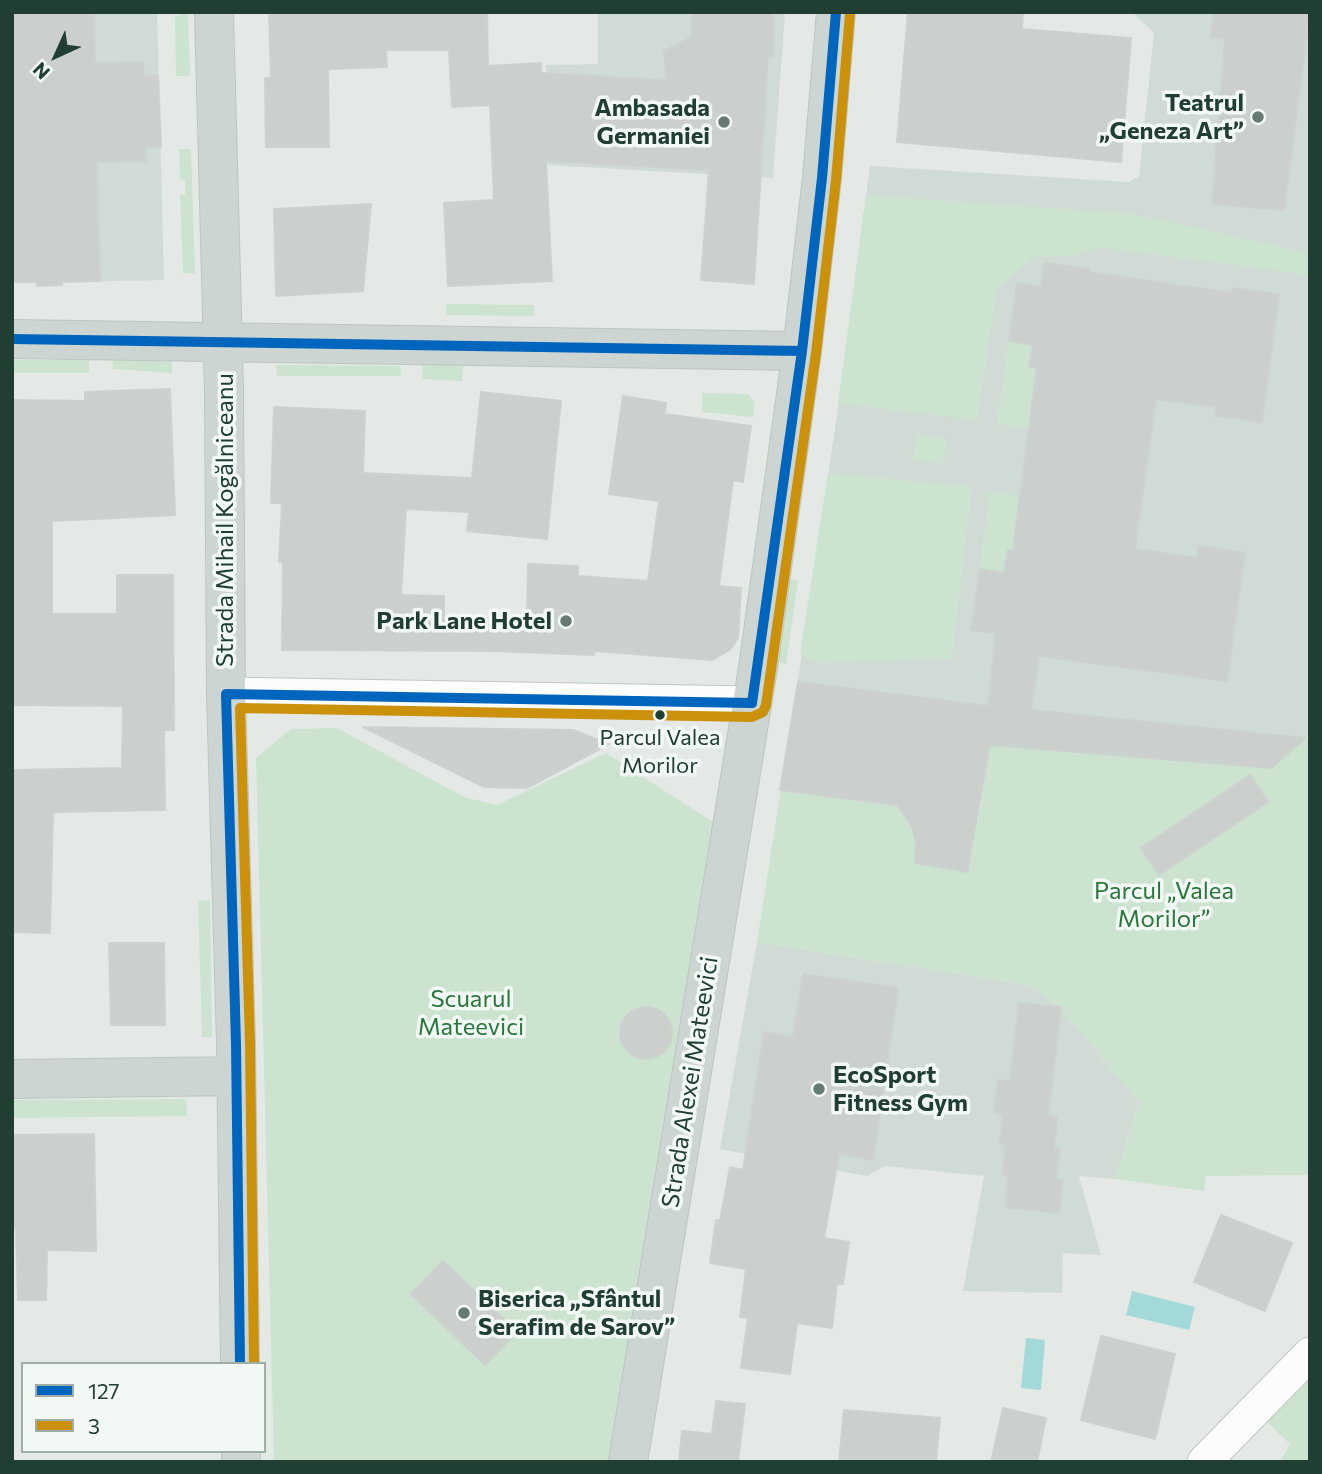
<!DOCTYPE html>
<html>
<head>
<meta charset="utf-8">
<style>
	body { margin:0 }
	#map { position:relative; width:1322px; height:1474px; overflow:hidden; background:#e4e9e6; font-family:Commissioner,sans-serif }
	canvas { display:block }
	.frame { position:absolute; inset:0; border:14px solid #213e32; pointer-events:none }
	.legend { position:absolute; left:21px; top:1362px; width:245px; height:91px; box-sizing:border-box; background:#f2f9f4; border:2px solid #9eaea6; margin:0; padding:9px 12px; list-style:none; font-size:21px; color:#213e32 }
	.legend li { display:flex; align-items:center; gap:14px; height:35px }
	.legend b { width:35px; border:2px solid #9eaea6 }
	.north { position:absolute; left:21px; top:21px; width:70px; height:70px; -webkit-text-stroke:5px #f2f9f4; paint-order:stroke; rotate:225deg; font-size:19px; font-weight:700; line-height:28px; text-align:center; color:#213e32 }
	.north::after { content:''; display:block; margin:auto; width:24px; height:32px; background:#213e32; clip-path:polygon(50% 0,100% 100%,50% 72%,0 100%) }
</style>
</head>
<body>
<div id="map">
<canvas width="1322" height="1474"></canvas>
<div class="frame"></div>
<ul class="legend">
<li><b style="height:9px;background:#0065bd"></b>127</li>
<li><b style="height:9px;background:#cc910a"></b>3</li>
</ul>
<div class="north">N</div>
</div>
<script>
const context = document.querySelector('canvas').getContext('2d');
context.lineJoin = 'round';
function fill(path, color) {
  context.fillStyle = color;
  context.fill(path, 'evenodd');
}
function toPath(rows) {
  const path = new Path2D();
  for (const r of rows) {
    if (r.length === 3) {
      path.moveTo(r[0] + r[2], r[1]);
      path.arc(r[0], r[1], r[2], 0, 2 * Math.PI);
      continue;
    }
    path.moveTo(r[0], r[1]);
    for (let i = 2; i < r.length; i += 2) path.lineTo(r[i], r[i + 1]);
  }
  return path;
}
function trace(path, color, width, dash) {
  context.strokeStyle = color;
  context.lineWidth = width;
  context.lineCap = dash ? 'butt' : 'round';
  context.setLineDash(dash || []);
  context.stroke(path);
}
function label(font, color, halo, rows, align = 'center') {
  context.font = font + ' Commissioner,sans-serif';
  context.lineWidth = 7;
  context.setLineDash([]);
  context.textBaseline = 'middle';
  context.strokeStyle = halo;
  context.fillStyle = color;
  for (const [text, x, y, turn = 0] of rows) {
    context.save();
    context.translate(x, y);
    context.rotate((+turn || 0) * Math.PI / 180);
    context.textAlign = isNaN(turn) ? turn : align;
    if (halo) context.strokeText(text, 0, 0);
    context.fillText(text, 0, 0);
    context.restore();
  }
}
fill(toPath([
	[12,12,157,12,164,280,63,282,62,285,37,286,36,282,12,282],
	[598,12,785,12,773,178,548,165,546,65,598,64],
	[1132,12,1310,12,1310,734,1272,768,990,745,967,872,915,863,896,805,786,761,837,415,870,166,1129,182,1139,176,1154,33],
	[757,942,1029,985,1061,1008,1139,1102,1115,1179,1079,1176,1101,1255,1063,1253,1062,1293,963,1291,984,1176,885,1166,867,1176,720,1149]
]), '#d1dbd5');
fill(toPath([
	[180,12,188,12,190,76,176,76,175,16,180,16],
	[179,149,191,149,195,273,183,273,180,195,185,195,185,180,180,179],
	[866,195,1133,214,1310,253,1310,275,1098,247,1075,255,1035,257,997,288,977,420,838,403],
	[446,304,534,305,534,316,446,315],
	[1009,341,1033,345,1030,367,1038,368,1031,428,997,424],
	[112,356,172,360,172,373,113,369],
	[12,360,89,360,89,373,12,373],
	[276,365,400,366,401,376,277,376],
	[423,365,463,366,462,381,422,379],
	[702,393,748,394,755,403,753,417,702,412],
	[917,434,947,439,943,464,913,459],
	[828,473,972,487,952,658,818,663,800,654],
	[989,493,1021,496,1014,550,1008,550,1004,573,980,569],
	[789,579,798,580,786,664,777,662],
	[337,728,464,797,497,805,606,753,713,822,608,1462,274,1462,256,758,291,729],
	[1310,734,1310,1175,1206,1176,1204,1191,1115,1179,1139,1102,1061,1008,1029,985,757,942,789,738,857,750,853,799,897,805,912,826,916,842,915,863,967,872,979,815,990,745,1272,768],
	[198,900,210,901,212,1037,202,1037],
	[186,1099,187,1116,12,1118,12,1100],
	[1310,1372,1310,1462,1280,1462,1290,1444,1265,1420]
]), '#cce3d0');
fill(toPath([
	[1132,1291,1195,1307,1189,1330,1126,1315],
	[1026,1338,1045,1340,1041,1390,1021,1388]
]), '#a3d9d9');
const building = toPath([
	[12,12,94,12,95,63,143,62,144,76,158,76,161,147,145,147,146,161,97,162,100,281,62,282,62,285,37,286,36,282,12,282,12,12],
	[269,12,487,12,488,66,541,63,541,73,666,80,664,51,692,37,692,12,773,12,773,57,768,57,754,284,701,280,709,170,546,161,552,281,448,286,444,203,494,200,490,105,452,107,449,50,386,50,387,67,328,69,329,147,266,147,265,78,271,78,269,12],
	[908,12,1023,12,1022,29,1131,38,1121,162,897,142,908,12],
	[1214,12,1310,12,1284,210,1212,204,1225,39,1211,37,1214,12],
	[371,204,363,291,276,296,274,209,371,204],
	[1044,263,1089,269,1089,272,1232,293,1233,288,1279,294,1262,422,1215,416,1217,407,1156,399,1135,549,1197,558,1199,546,1245,553,1227,681,1039,656,1031,710,1305,738,1272,768,990,745,967,872,915,863,916,842,912,826,897,805,780,790,798,682,988,706,996,633,971,630,980,569,1004,573,1008,550,1013,550,1037,368,1029,367,1033,345,1009,341,1017,283,1041,286,1044,263],
	[170,389,175,515,52,521,52,614,117,614,117,575,173,575,174,730,164,730,165,810,53,812,50,933,12,932,12,770,122,768,123,706,12,705,12,400,85,401,85,392,170,389],
	[481,392,561,401,547,539,467,531,469,512,406,509,401,595,444,596,444,618,527,618,528,564,578,566,578,576,648,581,659,501,609,494,623,396,666,403,665,414,751,426,743,482,733,480,719,586,741,588,738,638,730,650,712,660,594,651,594,655,493,651,282,650,283,562,279,562,282,503,271,503,274,407,365,411,363,473,472,478,481,392],
	[363,727,573,730,609,744,527,788,484,787,363,727],
	[1250,775,1268,802,1159,875,1141,848,1250,775],
	[109,943,164,943,165,1025,111,1025,109,943],
	[803,974,898,988,873,1160,839,1154,824,1238,849,1242,843,1284,837,1284,832,1328,797,1323,790,1374,741,1368,748,1318,740,1317,746,1269,710,1263,716,1220,720,1221,730,1167,743,1170,764,1032,793,1037,803,974],
	[1019,1003,1061,1007,1048,1116,1057,1117,1054,1148,1060,1148,1056,1179,1062,1180,1059,1213,1005,1207,1008,1176,1003,1175,1005,1145,1000,1144,1003,1114,994,1113,998,1080,1010,1081,1019,1003],
	[646,1033,26],
	[94,1134,96,1251,47,1250,46,1300,18,1300,16,1228,12,1228,12,1135,94,1134],
	[1221,1215,1292,1243,1265,1311,1194,1282,1221,1215],
	[443,1261,517,1332,485,1365,411,1294,443,1261],
	[1101,1336,1175,1354,1155,1439,1081,1420,1101,1336],
	[716,1401,745,1404,738,1462,679,1462,682,1431,712,1434,716,1401],
	[1003,1408,1046,1418,1037,1462,991,1462,1003,1408],
	[844,1410,940,1418,936,1462,839,1462,844,1410]
]);
fill(building, '#cbd0cd');
trace(building, '#ccd2cf', 2);
const minor = toPath([
	[226,694,752,703],
	[1204,1462,1310,1354]
]);
const major = toPath([
	[214,12,224,391,226,694,236,1044,240,1364],
	[12,339,802,351],
	[12,1079,236,1076],
	[241,1451,241,1462],
	[628,1462,758,668,802,351,822,178,836,12]
]);
trace(minor, '#c1c6c3', 35);
trace(major, '#bcc5c2', 40);
trace(minor, '#fbfcfb', 33);
trace(major, '#cdd5d2', 38);
trace(toPath([
	[12,339,802,351],
	[240,1364,236,1044,226,694,752,703,802,351,822,178,836,12]
]), '#0065bd', 10);
trace(toPath([
	[254,1364,250,1044,240,708,752,717,763,712,766,705,816,353,836,180,850,13]
]), '#cc910a', 10);
for (const [x, y, r, color] of [
	[1258,117,7,"#657a71"],
	[724,122,7,"#657a71"],
	[566,621,7,"#657a71"],
	[660,715,6,"#213e32"],
	[819,1089,7,"#657a71"],
	[464,1313,7,"#657a71"]
]) {
  const dot = new Path2D();
  dot.arc(x, y, r, 0, 2 * Math.PI);
  context.fillStyle = color;
  context.fill(dot);
  trace(dot, '#f2f9f4', 2.5);
}
label('22px', '#213e32', '#f2f9f4', [
	["Parcul Valea",660,738],
	["Morilor",660,766]
]);
label('bold 24px', '#213e32', '#f2f9f4', [
	["Teatrul",1244,103],
	["„Geneza Art”",1244,131],
	["Ambasada",710,108],
	["Germaniei",710,136],
	["Park Lane Hotel",552,621],
	["EcoSport",833,1075,"left"],
	["Fitness Gym",833,1103,"left"],
	["Biserica „Sfântul",478,1299,"left"],
	["Serafim de Sarov”",478,1327,"left"]
], 'right');
label('24px', '#213e32', '#f2f9f4', [
	["Strada Mihail Kogălniceanu",225,520,-90],
	["Strada Alexei Mateevici",690,1082,-81]
]);
label('24px', '#2a763c', '#f2f9f4', [
	["Parcul „Valea",1164,891],
	["Morilor”",1164,919],
	["Scuarul",471,999],
	["Mateevici",471,1027]
]);
</script>
</body>
</html>
